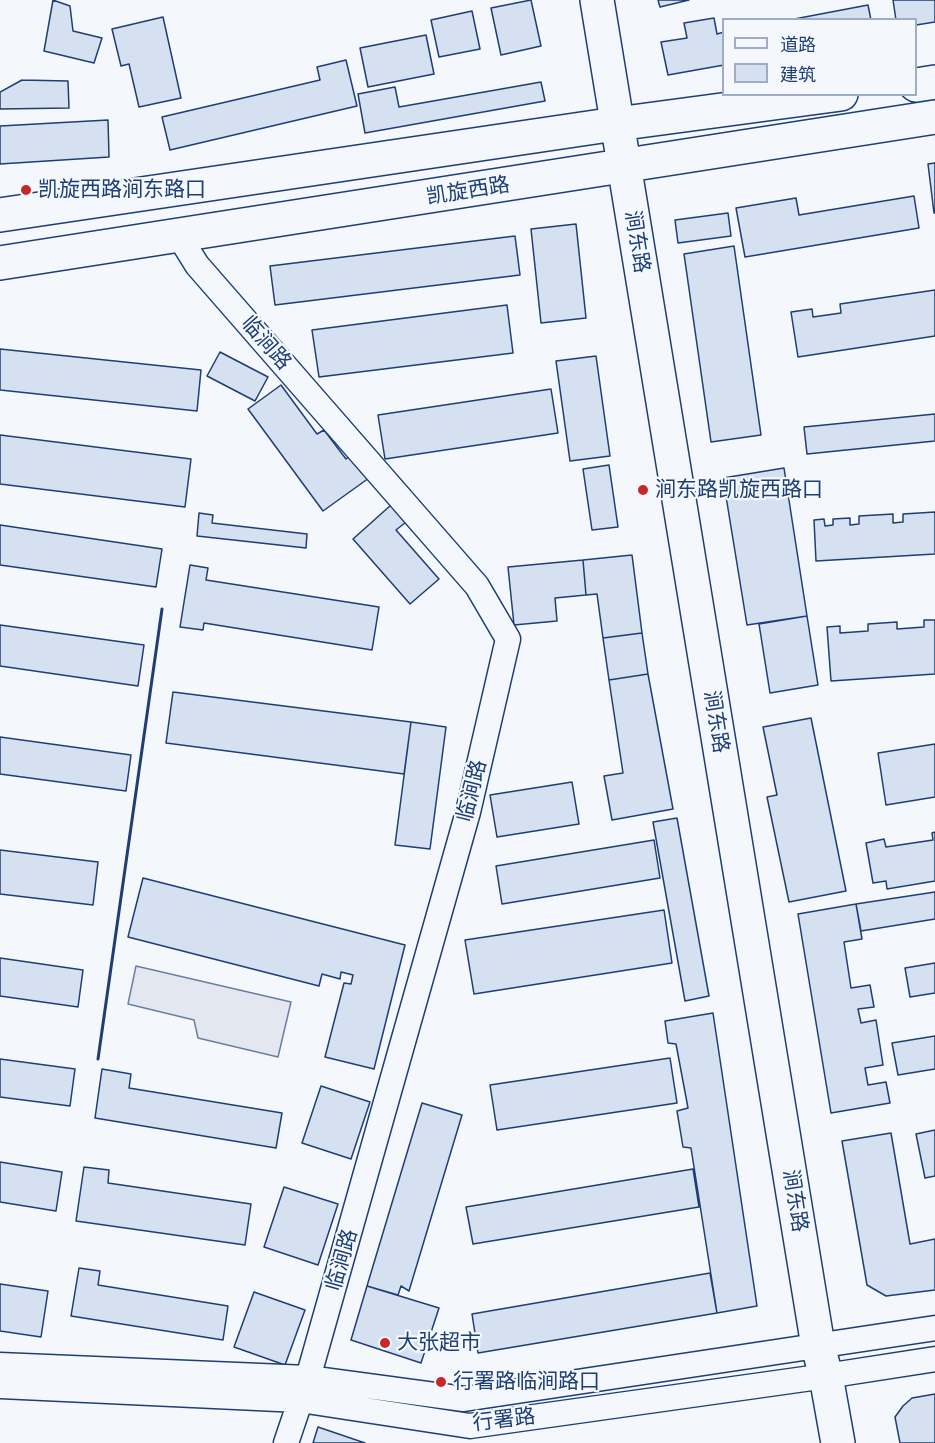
<!DOCTYPE html>
<html>
<head>
<meta charset="utf-8">
<style>
	body { margin:0 }
	#map { position:relative; width:935px; height:1443px; overflow:hidden; background:#f4f7fb; font-family:Quicksand,"Noto Sans SC",sans-serif }
	canvas { display:block }
	.legend { position:absolute; left:722px; top:18px; width:195px; height:78px; box-sizing:border-box; background:#f4f7fb; border:2px solid #9eadc5; margin:0; padding:8px 10px; list-style:none; font-size:18px; color:#1d3f73 }
	.legend li { display:flex; align-items:center; gap:12px; height:30px }
	.legend b { width:30px; border:2px solid #9eadc5 }
</style>
</head>
<body>
<div id="map">
<canvas width="935" height="1443"></canvas>
<ul class="legend">
<li><b style="height:8px;background:#f4f7fb"></b>道路</li>
<li><b style="height:16px;background:#d5e0f0"></b>建筑</li>
</ul>
</div>
<script>
const context = document.querySelector('canvas').getContext('2d');
context.lineJoin = 'round';
function fill(path, color) {
  context.fillStyle = color;
  context.fill(path, 'evenodd');
}
function toPath(rows) {
  const path = new Path2D();
  for (const r of rows) {
    path.moveTo(r[0], r[1]);
    for (let i = 2; i < r.length; i += 2) path.lineTo(r[i], r[i + 1]);
  }
  return path;
}
function trace(path, color, width, dash) {
  context.strokeStyle = color;
  context.lineWidth = width;
  context.lineCap = dash ? 'butt' : 'round';
  context.setLineDash(dash || []);
  context.stroke(path);
}
function label(font, color, halo, rows, align = 'center') {
  context.font = font + ' Quicksand,"Noto Sans SC",sans-serif';
  context.lineWidth = 4.5;
  context.setLineDash([]);
  context.textBaseline = 'middle';
  context.strokeStyle = halo;
  context.fillStyle = color;
  for (const [text, x, y, turn = 0] of rows) {
    context.save();
    context.translate(x, y);
    context.rotate((+turn || 0) * Math.PI / 180);
    context.textAlign = isNaN(turn) ? turn : align;
    if (halo) context.strokeText(text, 0, 0);
    context.fillText(text, 0, 0);
    context.restore();
  }
}
const parking = toPath([
	[136,966,291,1002,278,1057,198,1038,194,1020,128,1004,136,966]
]);
fill(parking, '#e3e8f0');
trace(parking, '#687fa3', 1.5);
const building = toPath([
	[53,0,70,6,73,31,102,38,94,63,44,51,53,0],
	[531,0,541,46,501,55,491,8,531,0],
	[658,0,689,0,660,7,658,0],
	[893,0,935,0,935,22,916,25,916,20,896,20,893,0],
	[868,5,871,20,789,20,868,5],
	[472,11,480,49,439,57,431,20,472,11],
	[163,17,181,98,139,107,129,64,121,66,112,29,163,17],
	[714,18,717,34,724,32,724,65,668,75,661,42,687,38,684,23,714,18],
	[426,35,434,74,368,87,360,48,426,35],
	[346,60,357,106,170,150,162,117,320,80,317,67,346,60],
	[22,80,68,81,69,108,0,109,0,92,22,80],
	[541,82,545,101,365,133,358,94,395,87,399,107,541,82],
	[108,120,109,157,0,164,0,126,108,120],
	[935,163,935,213,934,213,928,164,935,163],
	[914,196,919,228,745,257,736,208,796,198,799,215,914,196],
	[728,213,731,236,678,243,675,220,728,213],
	[576,224,586,318,541,323,531,229,576,224],
	[515,236,520,275,275,305,270,266,515,236],
	[734,246,761,435,711,442,684,254,734,246],
	[935,290,935,336,798,357,791,312,812,309,813,317,841,313,840,304,935,290],
	[507,305,513,353,319,377,312,330,507,305],
	[0,349,201,370,197,411,0,390,0,349],
	[220,352,268,377,255,401,207,376,220,352],
	[596,356,610,456,570,461,556,361,596,356],
	[281,385,317,434,324,430,346,459,351,455,369,478,323,511,248,409,281,385],
	[551,389,558,433,385,459,378,415,551,389],
	[935,414,935,441,807,454,804,427,935,414],
	[0,435,191,459,185,507,0,484,0,435],
	[609,465,618,527,592,530,583,469,609,465],
	[784,468,807,616,747,625,723,478,784,468],
	[391,505,406,522,396,530,439,579,410,604,353,539,391,505],
	[935,512,935,554,816,561,814,520,824,519,825,526,833,525,833,519,850,518,850,525,859,524,859,516,893,514,893,523,903,522,903,514,935,512],
	[199,513,213,515,212,523,307,534,306,548,197,536,199,513],
	[0,525,162,549,156,587,0,565,0,525],
	[632,555,642,633,603,638,597,594,586,595,583,560,632,555],
	[583,560,586,595,555,598,557,621,514,625,508,567,583,560],
	[190,565,208,568,206,580,379,607,372,650,204,623,203,630,180,627,190,565],
	[807,616,818,685,770,693,759,624,807,616],
	[924,620,935,620,935,674,831,681,827,627,840,626,840,633,868,631,868,624,897,622,897,629,924,627,924,620],
	[0,625,144,645,138,686,0,666,0,625],
	[642,633,648,674,609,680,603,638,642,633],
	[648,674,673,809,612,820,604,776,623,773,609,680,648,674],
	[173,692,411,722,404,774,166,743,173,692],
	[811,718,846,891,789,902,767,797,777,795,763,727,811,718],
	[411,722,446,727,430,849,395,845,411,722],
	[0,737,131,755,126,791,0,774,0,737],
	[935,744,935,797,886,805,878,753,935,744],
	[572,782,579,824,497,837,490,795,572,782],
	[677,818,709,996,685,1001,653,822,677,818],
	[935,832,935,881,887,889,886,881,873,883,866,843,884,839,886,847,933,840,932,833,935,832],
	[654,840,660,878,502,904,496,866,654,840],
	[0,850,98,862,93,905,0,894,0,850],
	[143,878,405,945,374,1069,325,1057,344,983,351,984,353,975,341,972,340,979,322,974,319,986,128,937,143,878],
	[935,892,935,919,861,931,856,904,935,892],
	[856,904,862,939,844,942,851,988,870,985,874,1007,858,1009,861,1023,876,1020,883,1065,865,1068,868,1085,886,1082,890,1103,831,1113,798,914,856,904],
	[664,910,672,963,474,994,465,940,664,910],
	[0,958,83,970,78,1007,0,996,0,958],
	[935,963,935,993,910,997,905,968,935,963],
	[713,1013,757,1306,717,1313,691,1148,683,1147,677,1111,688,1108,676,1044,668,1043,665,1021,713,1013],
	[935,1036,935,1069,898,1075,892,1043,935,1036],
	[670,1058,677,1103,497,1130,490,1085,670,1058],
	[0,1059,75,1069,70,1106,0,1097,0,1059],
	[102,1069,131,1074,129,1088,282,1113,276,1148,95,1118,102,1069],
	[321,1086,370,1102,351,1159,302,1143,321,1086],
	[422,1103,462,1115,409,1291,401,1286,398,1295,367,1286,422,1103],
	[935,1130,935,1176,925,1178,916,1134,935,1130],
	[891,1133,910,1244,935,1239,935,1290,886,1296,867,1285,842,1141,891,1133],
	[0,1162,62,1172,56,1211,0,1202,0,1162],
	[84,1167,109,1170,108,1183,251,1204,245,1245,76,1221,84,1167],
	[693,1169,699,1207,473,1244,466,1207,693,1169],
	[284,1187,338,1204,318,1265,264,1247,284,1187],
	[79,1268,100,1271,98,1285,228,1306,223,1340,71,1316,79,1268],
	[710,1273,717,1313,478,1353,472,1314,710,1273],
	[0,1284,48,1291,41,1337,0,1331,0,1284],
	[367,1286,439,1308,421,1363,351,1340,367,1286],
	[254,1292,305,1310,285,1365,234,1347,254,1292],
	[935,1394,935,1443,900,1443,895,1417,903,1406,912,1398,935,1394],
	[318,1427,365,1443,313,1443,318,1427]
]);
fill(building, '#d5e0f0');
trace(building, '#1d3f73', 1.5);
const street = toPath([
	[179,236,197,265,477,586,508,639,468,812,308,1378,286,1443],
	[0,1365,308,1378,464,1399,935,1328],
	[0,1386,300,1400,470,1426,826,1376,935,1359]
]);
const secondary = toPath([
	[597,0,818,1346,826,1376,838,1443],
	[916,85,935,82],
	[0,215,602,126,841,94],
	[0,263,935,117]
]);
trace(street, '#1d3f73', 27);
trace(secondary, '#1d3f73', 36);
trace(street, '#f4f7fb', 24);
trace(secondary, '#f4f7fb', 33);
trace(toPath([
	[98,1059,162,609]
]), '#1d3f73', 3);
for (const [x, y, r, color] of [
	[26,190,6,"#c62828"],
	[643,490,6,"#c62828"],
	[385,1343,6,"#c62828"],
	[441,1382,6,"#c62828"]
]) {
  const dot = new Path2D();
  dot.arc(x, y, r, 0, 2 * Math.PI);
  context.fillStyle = color;
  context.fill(dot);
  trace(dot, '#f4f7fb', 2);
}
label('21px', '#1d3f73', '#f4f7fb', [
	["凯旋西路涧东路口",38,190],
	["涧东路凯旋西路口",655,490],
	["大张超市",397,1343],
	["行署路临涧路口",453,1382]
], 'left');
label('21px', '#1d3f73', '#f4f7fb', [
	["凯旋西路",468,191,-9],
	["涧东路",637,242,81],
	["临涧路",266,343,49],
	["涧东路",716,722,81],
	["临涧路",472,791,-76],
	["涧东路",795,1201,81],
	["临涧路",342,1260,-74],
	["行署路",504,1420,-7]
]);
</script>
</body>
</html>
